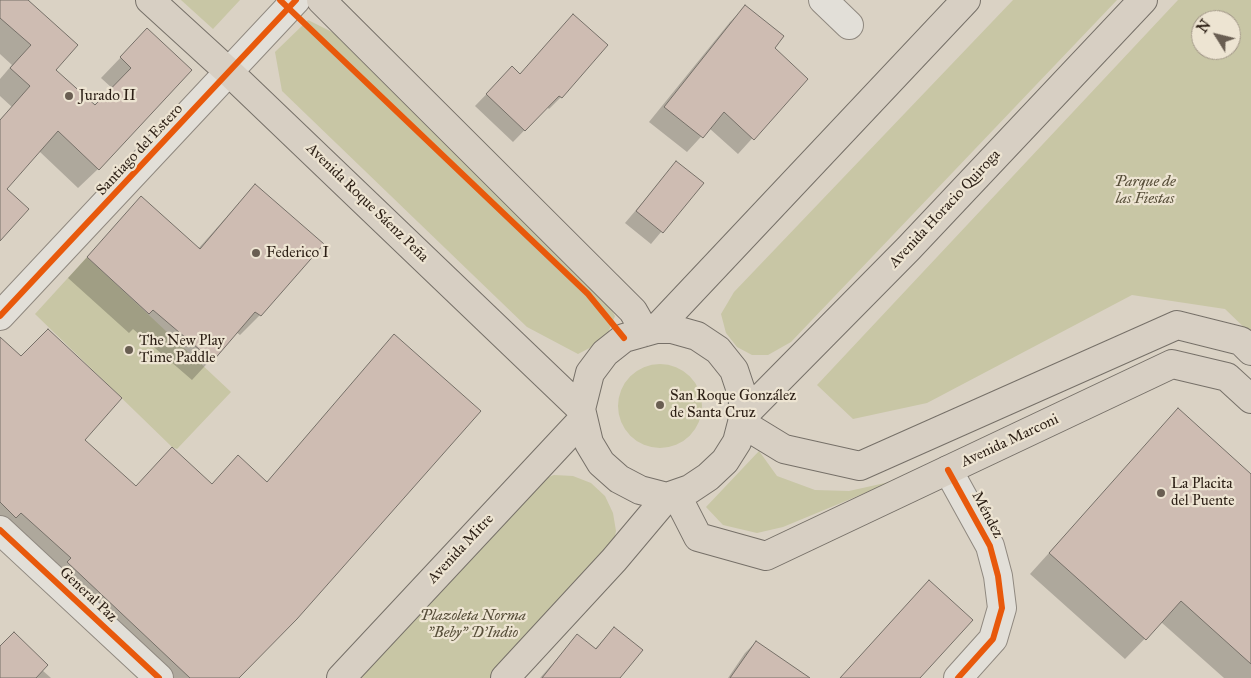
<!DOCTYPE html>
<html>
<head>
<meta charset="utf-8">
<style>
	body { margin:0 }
	#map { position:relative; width:1251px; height:678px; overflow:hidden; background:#dad2c4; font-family:"IM FELL Great Primer",serif }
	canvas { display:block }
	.north { position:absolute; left:1191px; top:10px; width:50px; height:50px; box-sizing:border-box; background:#ede4d2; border:1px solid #a09586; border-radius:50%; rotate:306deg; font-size:14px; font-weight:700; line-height:20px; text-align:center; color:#2c1f15 }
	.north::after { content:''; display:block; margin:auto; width:18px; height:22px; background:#695e52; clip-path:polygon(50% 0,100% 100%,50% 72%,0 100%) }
</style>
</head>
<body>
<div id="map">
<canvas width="1251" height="678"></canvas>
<div class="north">N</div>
</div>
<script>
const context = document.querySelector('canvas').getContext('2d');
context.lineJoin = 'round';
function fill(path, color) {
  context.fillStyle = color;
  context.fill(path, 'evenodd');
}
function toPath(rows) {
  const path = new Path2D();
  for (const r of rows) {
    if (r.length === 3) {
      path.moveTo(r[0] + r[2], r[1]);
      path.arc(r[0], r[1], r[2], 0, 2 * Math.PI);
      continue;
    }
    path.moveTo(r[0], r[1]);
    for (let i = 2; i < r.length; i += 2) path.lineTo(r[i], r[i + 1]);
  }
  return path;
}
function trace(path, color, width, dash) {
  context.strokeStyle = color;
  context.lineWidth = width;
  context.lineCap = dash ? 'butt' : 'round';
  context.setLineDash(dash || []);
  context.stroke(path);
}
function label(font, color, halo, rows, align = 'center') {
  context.font = font + ' "IM FELL Great Primer",serif';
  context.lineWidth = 4.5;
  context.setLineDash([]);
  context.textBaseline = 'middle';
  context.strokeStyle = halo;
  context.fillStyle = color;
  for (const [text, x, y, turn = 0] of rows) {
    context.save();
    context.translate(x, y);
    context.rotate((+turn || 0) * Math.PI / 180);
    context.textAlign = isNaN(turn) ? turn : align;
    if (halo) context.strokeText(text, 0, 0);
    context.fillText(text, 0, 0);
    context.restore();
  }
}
fill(toPath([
	[181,0,240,0,213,29],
	[1013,0,1117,0,791,342,768,355,752,355,737,347,726,333,721,314,734,292],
	[1178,0,1251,0,1251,334,1225,309,1132,295,927,403,853,419,817,385],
	[1201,20,1231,20,1231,50,1201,50],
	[308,20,336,34,597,283,615,316,605,340,578,354,527,327,282,91,275,52],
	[87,257,231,392,177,449,172,447,35,314],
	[660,406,42],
	[759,451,777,476,815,490,849,491,894,481,783,527,757,533,723,525,706,507],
	[554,475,573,476,591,483,605,496,613,513,616,531,612,550,497,678,362,678,367,661,536,481]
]), '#c8c6a5');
fill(toPath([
	[0,0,26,0,55,70,94,107,112,88,101,78,147,30,98,169,78,188,39,151,5,189,0,240,0,120,12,107,0,96,0,79,12,65,0,54],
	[745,7,773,49,806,79,738,154,709,128,687,152,649,122,730,22],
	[573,15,606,45,561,97,549,109,547,107,513,142,475,106,501,79,520,75],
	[676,163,702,183,651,244,625,223],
	[255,185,322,244,260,315,240,335,236,332,192,380,133,329,129,333,68,278,141,198,198,249],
	[394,336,239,678,160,678,0,531,0,349,84,440,135,487,211,485,238,457,266,483],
	[1178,410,1251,475,1251,678,1224,678,1161,622,1125,659,1030,574],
	[614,628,619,678,540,678,577,636,594,650],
	[756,642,808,678,728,678,745,653],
	[0,647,42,670,51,678,0,678]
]), '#0003');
const building = toPath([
	[0,0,28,0,78,45,56,70,95,105,131,68,120,57,147,28,192,70,99,170,58,131,7,189,29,209,0,241,0,120,30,86,10,68,31,45,0,18,0,0],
	[745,5,784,36,775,48,808,79,754,140,724,112,703,138,664,107,745,5],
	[573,14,608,45,562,98,559,96,525,131,486,94,512,66,520,74,573,14],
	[676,161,704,183,663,233,636,211,676,161],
	[255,184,324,244,261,316,255,312,213,361,153,310,149,314,87,257,141,196,200,249,255,184],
	[48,329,122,398,85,440,136,486,172,447,212,484,238,455,267,482,394,334,481,411,297,619,239,678,190,678,67,562,71,558,21,513,16,518,0,502,0,337,21,356,48,329],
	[1178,408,1251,474,1251,664,1181,601,1146,640,1049,553,1178,408],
	[929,580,973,620,920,678,840,678,929,580],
	[614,627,643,650,620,678,542,678,577,634,596,649,614,627],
	[14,632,48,665,36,678,0,678,0,646,14,632],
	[756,641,810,678,730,678,756,641]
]);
fill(building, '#cebcb2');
trace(building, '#767068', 1);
const minor = toPath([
	[823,0,849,25],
	[0,316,296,0],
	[948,470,990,546,998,576,1002,608,993,639,958,678],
	[0,530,159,678]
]);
const major = toPath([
	[150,0,230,73,581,409],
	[321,0,633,311,645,332],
	[656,329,672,329,697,336,718,350,734,370,742,394,744,415,737,442,725,461,708,477,690,489,667,497,640,490,619,479,601,463,589,443,581,409,590,373,605,353,624,338,656,329],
	[656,329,966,0],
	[744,415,908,249,1143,0],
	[743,424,784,449,860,466,1177,325,1241,341,1251,351],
	[676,494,698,537,766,556,1172,364,1227,377,1251,399],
	[341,678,582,420],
	[505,678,614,560,667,497]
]);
trace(minor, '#8f887f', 30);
trace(major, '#767068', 30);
trace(minor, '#e2dfd8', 28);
trace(major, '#d7cfc3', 28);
trace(toPath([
	[280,0,588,294,624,338],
	[0,316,296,0],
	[948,470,990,546,998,576,1002,608,993,639,958,678],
	[0,530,159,678]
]), '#e8590c', 6);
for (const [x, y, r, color] of [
	[69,96,5,"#695e52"],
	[256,253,5,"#695e52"],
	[129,350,5,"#695e52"],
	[660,405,5,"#695e52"],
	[1161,493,5,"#695e52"]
]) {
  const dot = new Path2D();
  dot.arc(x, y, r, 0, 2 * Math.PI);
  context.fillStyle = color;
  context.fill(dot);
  trace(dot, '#ede4d2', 2);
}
label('15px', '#2c1f15', '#ede4d2', [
	["Jurado II",79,96],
	["Federico I",266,253],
	["The New Play",139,341],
	["Time Paddle",139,358],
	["San Roque González",670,396],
	["de Santa Cruz",670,413],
	["La Placita",1171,484],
	["del Puente",1171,501]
], 'left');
label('15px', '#2c1f15', '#ede4d2', [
	["Santiago del Estero",140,150,-47],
	["Avenida Roque Sáenz Peña",367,203,44],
	["Avenida Horacio Quiroga",945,209,-47],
	["Avenida Marconi",1010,441,-25],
	["Méndez",987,515,62],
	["Avenida Mitre",461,549,-47],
	["General Paz",88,595,43]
]);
label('italic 15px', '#574e39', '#ede4d2', [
	["Parque de",1145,182],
	["las Fiestas",1145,199],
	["Plazoleta Norma",473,616],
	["\"Beby\" D'Indio",473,633]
]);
</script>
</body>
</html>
